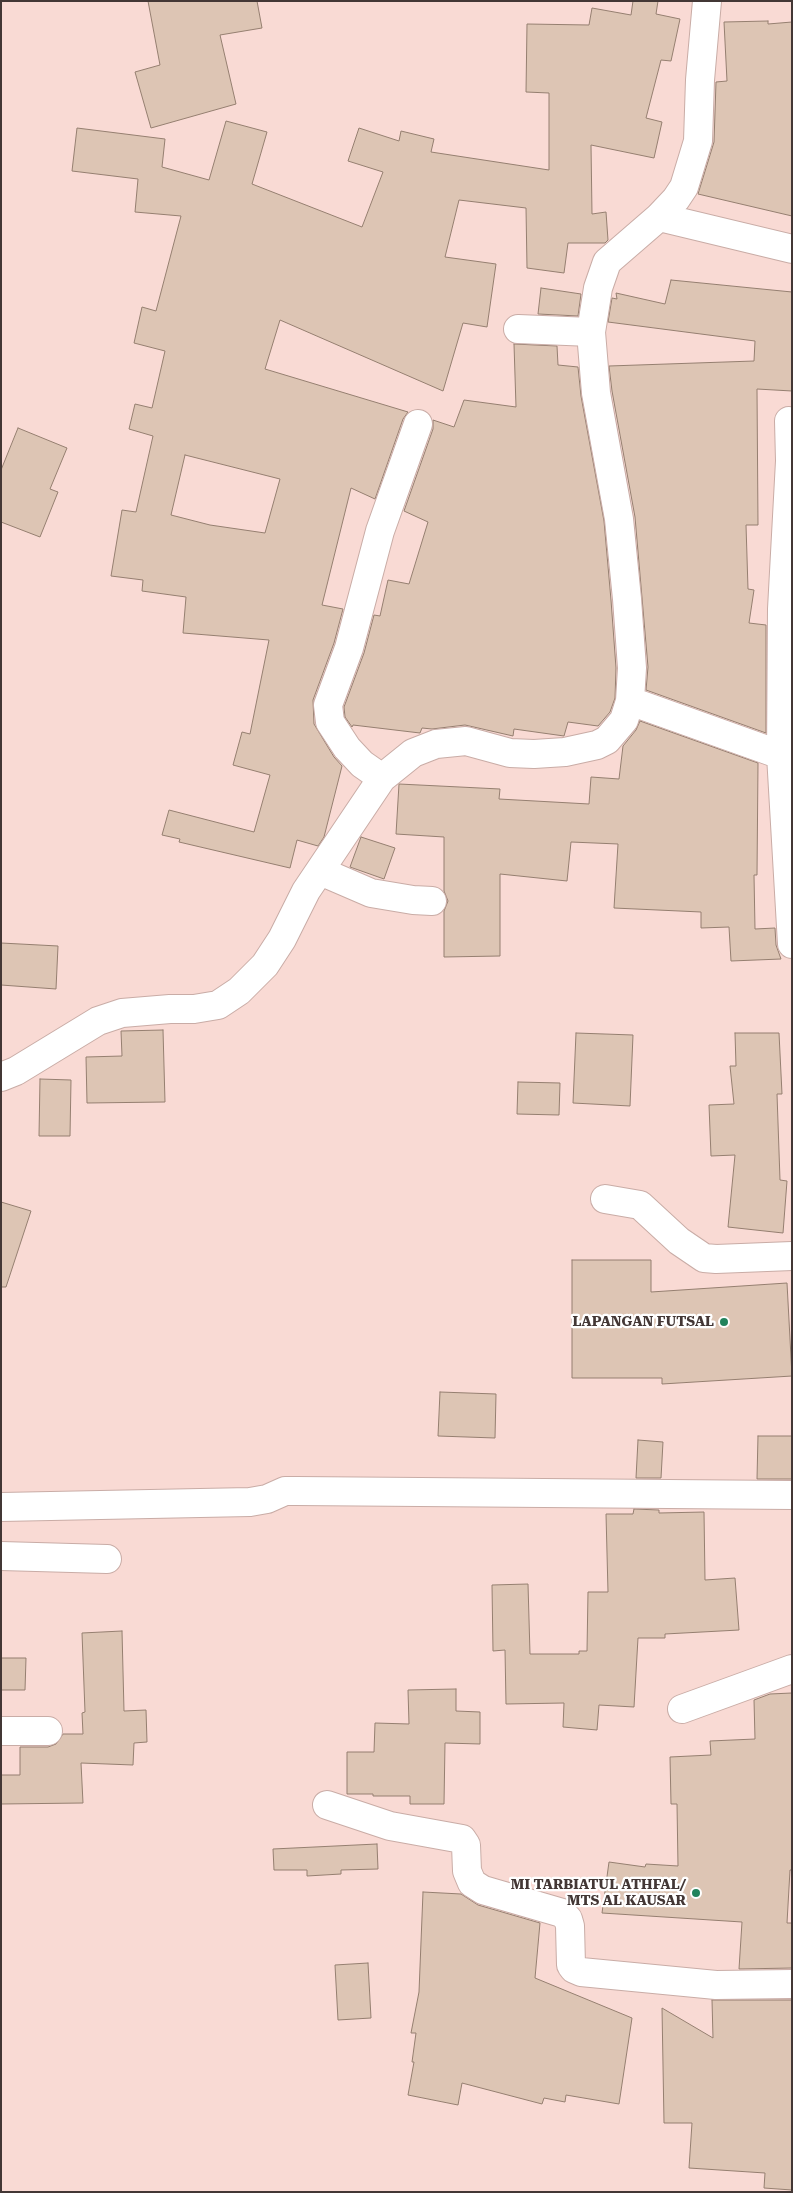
<!DOCTYPE html>
<html>
<head>
<meta charset="utf-8">
<style>
	body { margin:0 }
	#map { position:relative; width:793px; height:2193px; overflow:hidden; background:#f9dad4; font-family:"Roboto Serif",serif }
	canvas { display:block }
	.frame { position:absolute; inset:0; border:2px solid #433735; pointer-events:none }
</style>
</head>
<body>
<div id="map">
<canvas width="793" height="2193"></canvas>
<div class="frame"></div>
</div>
<script>
const context = document.querySelector('canvas').getContext('2d');
context.lineJoin = 'round';
function fill(path, color) {
  context.fillStyle = color;
  context.fill(path, 'evenodd');
}
function toPath(rows) {
  const path = new Path2D();
  for (const r of rows) {
    path.moveTo(r[0], r[1]);
    for (let i = 2; i < r.length; i += 2) path.lineTo(r[i], r[i + 1]);
  }
  return path;
}
function trace(path, color, width, dash) {
  context.strokeStyle = color;
  context.lineWidth = width;
  context.lineCap = dash ? 'butt' : 'round';
  context.setLineDash(dash || []);
  context.stroke(path);
}
function label(font, color, halo, rows, align = 'center') {
  context.font = font + ' "Roboto Serif",serif';
  context.lineWidth = 4.5;
  context.setLineDash([]);
  context.textBaseline = 'middle';
  context.strokeStyle = halo;
  context.fillStyle = color;
  for (const [text, x, y, turn = 0] of rows) {
    context.save();
    context.translate(x, y);
    context.rotate((+turn || 0) * Math.PI / 180);
    context.textAlign = isNaN(turn) ? turn : align;
    if (halo) context.strokeText(text, 0, 0);
    context.fillText(text, 0, 0);
    context.restore();
  }
}
const building = toPath([
	[148,1,257,1,262,28,220,35,236,104,151,128,135,72,160,65,148,1],
	[633,1,658,1,656,14,680,19,671,61,661,60,646,118,662,122,654,158,591,145,592,214,606,212,608,240,605,243,568,243,564,273,527,268,526,208,459,200,445,257,496,264,487,327,463,323,443,391,280,320,265,369,408,412,403,419,375,499,351,488,322,605,343,609,334,643,313,700,314,724,334,757,342,766,324,837,318,846,297,840,290,868,179,842,180,839,162,835,169,810,254,832,270,775,233,765,242,732,250,734,269,640,183,633,186,597,142,591,143,580,111,576,122,510,136,512,153,436,129,429,135,404,152,408,165,351,134,343,142,307,156,311,181,216,135,212,138,179,72,171,77,128,165,139,162,167,209,180,226,121,267,132,252,184,362,227,383,172,348,161,359,128,399,141,401,131,434,139,431,152,549,170,549,93,526,92,527,24,589,25,592,8,631,15,633,1],
	[185,455,280,479,265,533,210,525,171,515,185,455],
	[768,21,768,24,792,22,792,216,698,194,714,142,716,82,727,81,724,22,768,21],
	[671,280,792,292,792,391,757,389,758,525,746,525,748,589,754,590,749,623,766,625,766,733,646,690,648,667,635,517,612,391,609,366,754,361,755,341,608,322,612,298,617,299,616,293,665,304,671,280],
	[541,288,581,294,578,316,538,314,541,288],
	[514,344,557,346,558,365,578,367,581,396,604,521,611,600,616,668,615,698,610,712,598,726,568,722,564,736,514,729,513,736,465,725,432,729,422,728,420,733,353,725,352,727,345,717,344,707,364,653,374,615,380,616,388,580,409,584,428,522,404,511,433,429,433,420,454,427,464,400,516,407,514,344],
	[18,428,67,448,50,489,58,492,40,537,1,522,1,470,18,428],
	[640,721,758,763,757,875,754,875,755,929,775,928,776,945,781,959,731,961,729,927,701,928,701,912,614,908,618,844,571,842,567,881,500,874,500,956,444,957,444,911,448,901,444,891,444,837,396,834,399,784,500,789,499,799,589,804,591,777,619,779,623,746,636,730,640,721],
	[361,837,395,848,384,879,350,867,361,837],
	[1,943,58,946,56,989,1,985,1,943],
	[163,1030,165,1102,87,1103,86,1057,122,1056,121,1031,163,1030],
	[576,1033,633,1035,630,1106,573,1103,576,1033],
	[735,1033,779,1033,782,1094,777,1094,780,1180,787,1181,783,1233,728,1227,735,1155,711,1156,709,1105,734,1104,730,1066,736,1066,735,1033],
	[40,1079,71,1080,70,1136,39,1136,40,1079],
	[518,1082,560,1083,559,1115,517,1114,518,1082],
	[1,1202,31,1211,6,1287,1,1287,1,1202],
	[572,1260,651,1260,651,1292,787,1283,792,1376,662,1384,662,1378,572,1378,572,1260],
	[440,1392,496,1394,495,1438,438,1436,440,1392],
	[758,1436,792,1436,792,1479,757,1479,758,1436],
	[638,1440,663,1442,661,1478,636,1478,638,1440],
	[634,1509,659,1510,659,1513,704,1512,705,1580,735,1578,739,1630,665,1634,665,1638,638,1638,634,1707,599,1705,597,1730,563,1727,564,1703,506,1704,505,1650,493,1651,492,1585,528,1584,530,1654,579,1654,579,1651,587,1651,588,1592,608,1592,606,1514,633,1514,634,1509],
	[122,1631,124,1711,146,1710,147,1742,134,1743,133,1765,81,1763,83,1803,1,1804,1,1775,20,1775,20,1747,48,1747,56,1744,63,1734,83,1734,82,1713,85,1712,82,1633,122,1631],
	[1,1658,26,1658,25,1690,1,1690,1,1658],
	[456,1689,456,1711,480,1712,480,1744,445,1743,444,1804,410,1804,410,1796,373,1796,373,1794,347,1794,347,1752,374,1752,375,1723,409,1724,408,1690,456,1689],
	[792,1693,792,1870,790,1870,787,1923,792,1923,792,1968,739,1969,742,1922,602,1913,609,1862,645,1867,646,1864,678,1866,677,1804,671,1804,670,1757,711,1755,710,1741,755,1739,754,1700,770,1694,792,1693],
	[377,1844,378,1869,341,1870,341,1874,307,1876,307,1870,274,1870,273,1849,377,1844],
	[423,1892,461,1894,478,1905,540,1923,535,1978,632,2018,619,2104,566,2095,565,2102,544,2098,542,2104,462,2083,458,2105,408,2095,414,2062,412,2062,416,2033,411,2033,419,1992,423,1892],
	[368,1963,371,2018,338,2020,335,1965,368,1963],
	[712,2000,792,2000,792,2190,764,2188,765,2173,689,2168,692,2123,664,2123,662,2008,713,2038,712,2000]
]);
fill(building, '#ddc5b4');
trace(building, '#957f70', 1);
const minor = toPath([
	[659,217,792,249],
	[518,329,591,332],
	[782,609,790,461,789,421],
	[630,701,781,755,792,944],
	[781,755,782,609,792,610],
	[382,778,362,764,347,748,330,722,328,705,349,648,380,531,418,424],
	[320,871,371,893,413,900,432,901],
	[1,1077,16,1071,98,1021,122,1013,170,1009,194,1009,218,1005,239,991,265,965,282,939,306,891,382,778,413,753,436,744,466,741,510,753,534,754,565,752,597,745,607,740,624,720,630,701,632,668,627,599,619,519,596,393,591,332,598,288,607,262,659,217,676,199,684,187,698,141,700,80,707,1],
	[605,1199,640,1205,679,1241,704,1258,716,1259,792,1256],
	[1,1507,250,1502,267,1499,285,1491,296,1491,792,1495],
	[1,1556,107,1559],
	[682,1709,792,1669],
	[1,1731,48,1731],
	[327,1805,390,1826,462,1839,466,1845,467,1871,472,1883,483,1890,562,1913,568,1919,570,1926,571,1965,574,1969,581,1972,716,1985,792,1984]
]);
trace(minor, '#c9aca6', 30);
trace(minor, '#fff', 28);
for (const [x, y, r, color] of [
	[724,1322,5,"#21835c"],
	[696,1893,5,"#21835c"]
]) {
  const dot = new Path2D();
  dot.arc(x, y, r, 0, 2 * Math.PI);
  context.fillStyle = color;
  context.fill(dot);
  trace(dot, '#fff', 2);
}
label('bold 14px', '#433735', '#fff', [
	["LAPANGAN FUTSAL",714,1322],
	["MI TARBIATUL ATHFAL/",686,1885],
	["MTS AL KAUSAR",686,1901]
], 'right');
</script>
</body>
</html>
